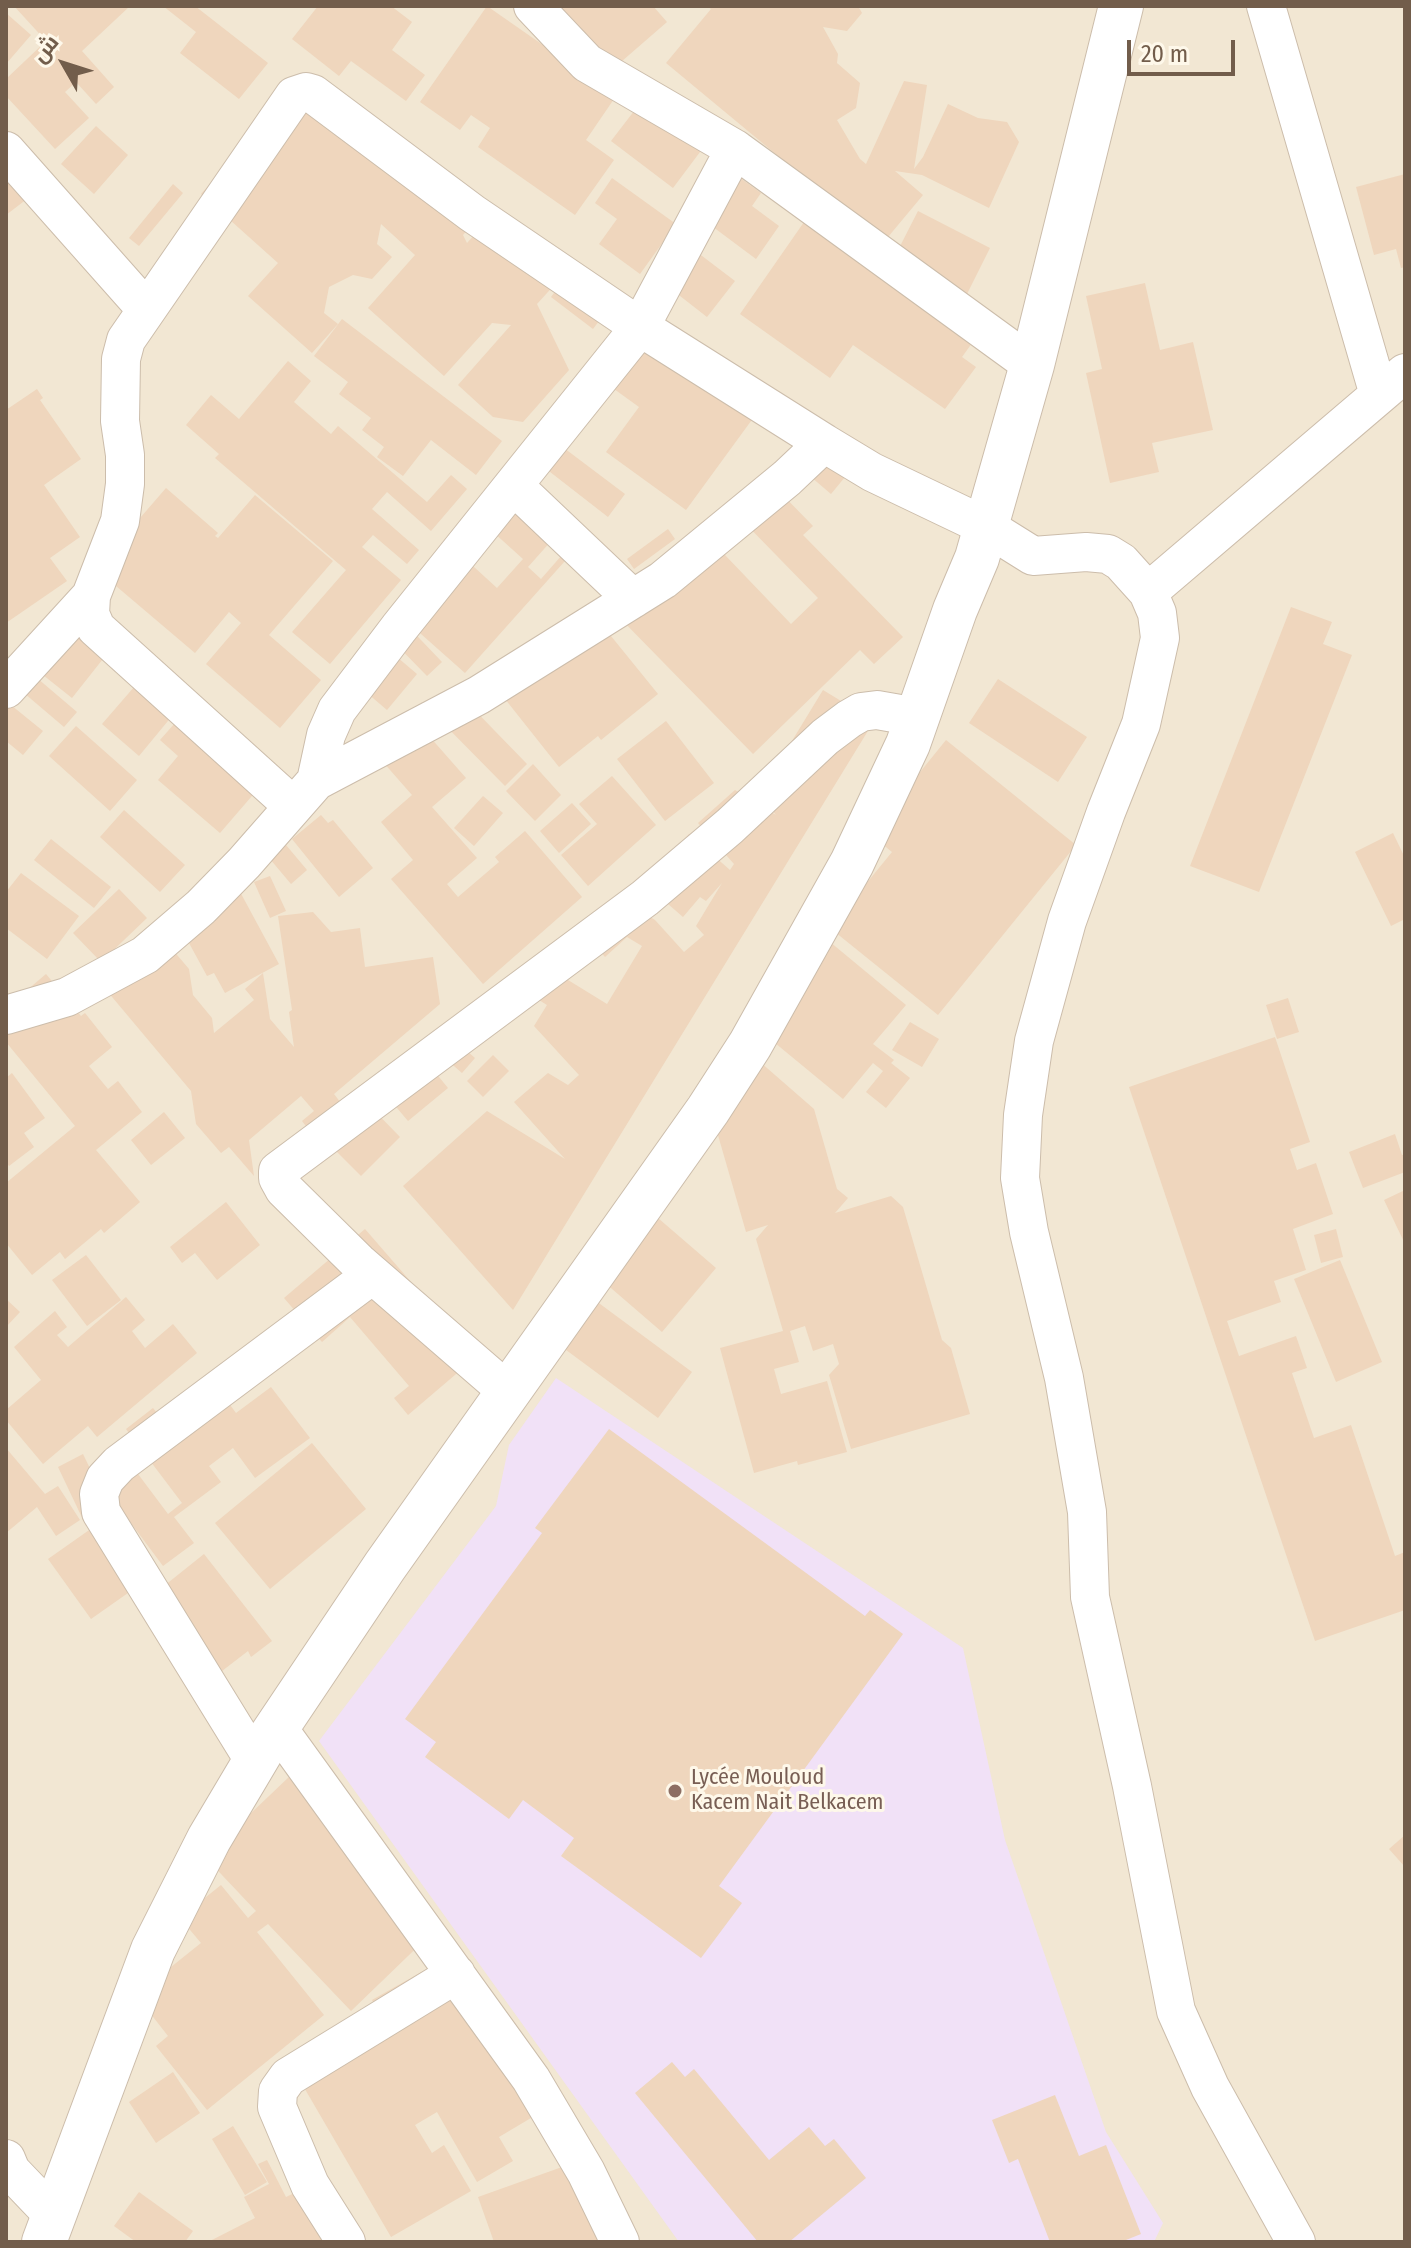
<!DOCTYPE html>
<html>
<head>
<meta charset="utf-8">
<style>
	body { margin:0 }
	#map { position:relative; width:1411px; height:2248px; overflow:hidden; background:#fbf4e4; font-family:"Fira Sans Condensed",Cairo,sans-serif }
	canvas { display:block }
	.frame { position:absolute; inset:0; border:8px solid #725d4b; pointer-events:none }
	.north { position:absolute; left:24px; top:24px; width:80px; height:80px; -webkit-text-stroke:6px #fef8ea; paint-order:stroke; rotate:309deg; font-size:22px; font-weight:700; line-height:32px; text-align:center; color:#725d4b }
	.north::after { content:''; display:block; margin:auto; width:28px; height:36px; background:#725d4b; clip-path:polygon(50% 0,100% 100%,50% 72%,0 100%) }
	.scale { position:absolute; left:1127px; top:40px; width:108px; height:36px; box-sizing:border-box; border:4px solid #725d4b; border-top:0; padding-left:10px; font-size:24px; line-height:28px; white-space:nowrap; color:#725d4b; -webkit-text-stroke:6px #fef8ea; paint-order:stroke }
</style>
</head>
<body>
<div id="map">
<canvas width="1411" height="2248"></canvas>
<div class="frame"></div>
<div class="north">ش</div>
<div class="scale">20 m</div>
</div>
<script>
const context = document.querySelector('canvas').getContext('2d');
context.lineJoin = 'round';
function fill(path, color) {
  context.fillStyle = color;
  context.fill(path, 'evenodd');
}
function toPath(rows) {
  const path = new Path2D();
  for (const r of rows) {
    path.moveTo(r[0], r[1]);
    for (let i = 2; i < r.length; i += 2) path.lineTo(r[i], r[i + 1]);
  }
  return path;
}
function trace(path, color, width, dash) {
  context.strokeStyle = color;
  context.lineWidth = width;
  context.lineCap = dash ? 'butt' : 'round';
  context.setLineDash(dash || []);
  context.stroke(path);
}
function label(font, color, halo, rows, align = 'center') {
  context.font = font + ' "Fira Sans Condensed",sans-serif';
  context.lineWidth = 6;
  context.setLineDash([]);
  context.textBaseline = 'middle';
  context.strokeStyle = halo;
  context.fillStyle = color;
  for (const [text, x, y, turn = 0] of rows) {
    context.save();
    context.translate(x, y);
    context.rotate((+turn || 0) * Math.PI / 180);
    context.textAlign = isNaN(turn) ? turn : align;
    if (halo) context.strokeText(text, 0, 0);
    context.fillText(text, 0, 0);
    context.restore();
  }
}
fill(toPath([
	[6,6,1405,6,1405,2242,6,2242]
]), '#f2e7d3');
fill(toPath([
	[556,1378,963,1648,1005,1840,1106,2132,1163,2223,1154,2242,679,2242,319,1741,496,1506,509,1445]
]), '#f1e1f7');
fill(toPath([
	[14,6,130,6,82,51,114,87,96,104,76,82,65,92,89,118,55,149,6,96,6,79,46,41],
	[163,6,195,6,268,63,239,99,180,53,196,32],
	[318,6,391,6,412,22,392,50,425,75,406,101,351,61,339,76,292,39],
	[487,6,616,96,586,140,614,160,575,215,478,147,490,128,471,115,460,130,420,102],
	[560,6,653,6,667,22,614,68],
	[707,6,858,6,862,13,847,31,823,27,838,54,837,63,860,83,856,108,837,120,860,159,866,164,904,81,927,85,914,169,923,157,948,104,978,118,1007,122,1019,142,989,208,922,175,895,171,923,195,883,243,666,63,711,9],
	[6,13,31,35,6,64],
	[307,75,482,213,463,235,467,243,498,209,567,271,537,304,569,370,523,422,493,417,458,385,511,325,492,323,444,376,368,308,415,255,381,224,377,244,392,257,372,279,353,275,329,287,324,313,338,324,312,353,248,296,278,263,201,194],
	[651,89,712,136,673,188,611,141],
	[96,126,128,155,94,194,61,164],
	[725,167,761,193,752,206,779,226,756,259,693,212],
	[6,170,36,192,6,215],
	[1405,174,1405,267,1401,268,1396,249,1374,255,1356,187],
	[612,178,676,224,640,274,599,244,617,219,595,203],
	[173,184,183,193,139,246,129,238],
	[918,211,990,248,967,294,895,256],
	[811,212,980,332,962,357,976,367,945,409,853,345,830,378,740,314],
	[685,243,735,281,707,317,657,278],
	[575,265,617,297,593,329,551,297],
	[1145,283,1160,350,1193,342,1213,430,1152,443,1159,472,1110,483,1086,373,1102,369,1086,296],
	[342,319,502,441,476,475,431,440,403,476,377,457,384,447,362,430,371,418,339,394,348,382,314,356],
	[676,326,770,395,686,510,606,452,639,407,585,368,662,345],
	[288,361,311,381,294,402,331,434,338,426,427,502,451,475,467,489,431,531,387,492,372,509,419,550,407,564,373,535,362,547,401,580,330,664,292,632,346,570,215,458,219,454,186,425,211,395,239,419],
	[37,389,43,398,40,400,81,459,44,485,80,537,50,558,67,581,6,623,6,410],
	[552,439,625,494,608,517,536,461],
	[818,455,845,477,831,494,804,471],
	[772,484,813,526,803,535,903,637,874,664,860,650,753,754,617,615,702,531,791,624,818,598,738,516],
	[166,488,218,533,215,536,218,538,255,495,333,561,269,635,321,680,280,728,206,664,241,623,229,612,195,653,96,569],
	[504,497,552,540,528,567,541,579,576,539,581,543,465,673,394,610,451,546,497,588,523,559,482,522],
	[668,529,675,539,634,569,627,559],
	[1291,607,1332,622,1323,644,1352,655,1259,892,1190,866],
	[399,617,442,662,427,676,384,632],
	[598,620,658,694,601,740,598,736,559,767,486,675],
	[77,623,110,650,72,698,38,671],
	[384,646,417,674,387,710,353,681],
	[37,678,77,712,64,727,24,693],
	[141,679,177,710,139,756,102,724],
	[998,679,1087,737,1058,782,969,723],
	[823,690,874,721,513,1310,403,1186,487,1111,565,1159,514,1102,548,1073,568,1085,579,1075,534,1026,547,1005,513,984,586,951,568,980,607,1004,642,946,627,937,605,957,584,933,621,899,655,920,684,952,704,935,696,926,722,883,706,901,700,897,683,917,645,884,689,834,730,870,734,864,698,823,735,790,776,815,759,795],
	[460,695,527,764,505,786,437,717],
	[6,701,43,731,23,755,6,741],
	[190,706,270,775,220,833,158,780,178,756,160,740],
	[666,721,714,783,665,821,617,759],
	[76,726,137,780,110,811,49,756],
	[422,728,466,778,432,807,477,858,447,884,458,897,499,862,495,857,525,831,582,897,483,984,391,879,413,860,381,822,412,795,383,762],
	[946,740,1076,845,938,1015,830,928,892,852,870,834],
	[533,764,561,795,535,821,506,791],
	[612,776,656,825,588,886,561,855,597,824,579,804],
	[483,796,503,813,474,846,454,828],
	[572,803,591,824,559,853,540,831],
	[124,810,185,865,160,892,100,837],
	[321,815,328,823,333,820,373,868,339,897,292,839],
	[1393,833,1405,858,1405,919,1391,926,1355,852],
	[51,839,111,887,94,908,34,860],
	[286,845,307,870,291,884,270,859],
	[21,873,79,916,47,959,6,928,6,892],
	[270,876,286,911,270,918,254,882],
	[232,877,279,964,225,993,214,973,207,976,171,910],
	[119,889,147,918,101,962,73,933],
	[313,912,331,932,360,928,365,967,433,957,440,1004,334,1094,344,1107,312,1134,302,1121,314,1111,301,1096,249,1140,254,1176,229,1147,221,1153,196,1124,191,1091,97,979,155,929,189,969,193,995,212,1018,214,1033,254,1000,245,989,263,973,270,1019,294,1047,289,1012,292,1010,278,916],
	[824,937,906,1005,873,1044,894,1060,891,1063,910,1078,886,1108,866,1092,883,1071,873,1063,843,1099,752,1024],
	[46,974,81,1016,85,1013,112,1047,89,1066,108,1089,118,1081,142,1112,96,1150,140,1202,104,1233,101,1229,65,1259,60,1252,32,1275,6,1243,6,1183,75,1126,6,1042,6,1008],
	[1288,998,1299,1032,1277,1039,1266,1005],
	[910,1022,939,1039,922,1067,892,1050],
	[445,1032,475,1058,462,1073,432,1047],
	[1275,1037,1310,1142,1290,1149,1297,1170,1316,1163,1333,1214,1293,1229,1306,1270,1274,1281,1281,1302,1227,1321,1239,1356,1296,1336,1307,1368,1292,1373,1314,1438,1351,1425,1395,1556,1405,1552,1405,1610,1315,1641,1129,1087],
	[744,1048,814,1109,837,1189,848,1198,835,1213,891,1196,903,1207,942,1340,951,1348,970,1414,851,1449,829,1375,839,1364,833,1344,813,1351,805,1326,790,1331,799,1362,774,1369,781,1394,827,1381,847,1452,798,1465,797,1461,754,1473,720,1348,783,1331,756,1239,768,1225,746,1232,711,1111],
	[421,1055,448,1088,408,1121,381,1089],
	[493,1055,509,1071,483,1097,467,1081],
	[12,1073,45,1118,24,1133,34,1147,9,1166,6,1162,6,1078],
	[361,1097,400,1137,361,1176,322,1137],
	[164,1112,185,1138,151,1165,131,1140],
	[1395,1134,1402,1155,1405,1154,1405,1172,1363,1188,1349,1152],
	[1405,1190,1405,1244,1384,1200],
	[226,1202,260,1245,217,1280,195,1253,182,1263,170,1247],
	[651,1212,716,1268,662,1332,597,1276],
	[365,1229,476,1357,408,1415,394,1398,409,1386,350,1317,322,1342,284,1298],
	[1336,1229,1343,1257,1321,1263,1314,1235],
	[86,1255,121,1300,87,1326,52,1280],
	[1340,1260,1382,1362,1336,1382,1294,1279],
	[126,1297,145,1320,132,1331,145,1348,173,1324,197,1353,97,1437,88,1426,43,1464,6,1420,6,1410,41,1380,14,1347,55,1311,67,1327,57,1335,68,1347],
	[592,1298,692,1372,658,1418,558,1344],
	[6,1299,20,1312,6,1327],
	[208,1375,236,1413,271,1387,310,1438,255,1478,233,1448,209,1466,221,1482,174,1517,194,1543,163,1566,101,1483,129,1462,168,1514,182,1503,126,1429,153,1408,157,1413],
	[609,1429,865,1616,870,1610,903,1634,719,1886,742,1903,701,1958,561,1856,574,1838,523,1800,509,1819,425,1757,436,1742,405,1719,542,1533,535,1528],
	[312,1443,366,1509,270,1589,215,1523],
	[6,1448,45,1494,58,1486,80,1520,56,1536,37,1507,6,1533],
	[83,1454,112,1514,86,1526,58,1467],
	[102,1521,145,1581,91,1619,48,1559],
	[204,1554,272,1641,251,1657,248,1651,222,1671,159,1590],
	[290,1776,436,1929,351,2011,268,1924,257,1932,324,2015,207,2110,156,2046,168,2036,136,1995,201,1943,180,1918,221,1885,248,1918,256,1911,205,1857],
	[1405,1835,1405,1867,1389,1849],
	[446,1958,536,2115,499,2137,513,2161,477,2182,437,2112,415,2125,432,2153,444,2145,471,2191,391,2237,302,2084,391,2033,372,2000],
	[672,2062,685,2077,694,2069,769,2160,809,2127,825,2146,834,2139,866,2178,789,2242,758,2242,635,2093],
	[173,2072,200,2113,156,2143,129,2102],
	[1055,2095,1079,2156,1106,2145,1141,2234,1121,2242,1050,2242,1018,2159,1009,2163,992,2120],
	[233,2126,267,2182,245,2195,212,2139],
	[267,2160,286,2197,317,2182,347,2242,208,2242,255,2218,244,2197,269,2184,258,2164],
	[576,2162,604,2242,494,2242,478,2197],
	[139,2192,193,2231,185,2242,136,2242,114,2226]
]), '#efd6bd');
const minor = toPath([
	[533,6,587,63,735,149],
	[1266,6,1379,395],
	[6,151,146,309],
	[514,486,633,599],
	[1148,592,1405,373],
	[6,689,91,596],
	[316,781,326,735,337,710,399,628,640,327,735,149,1032,365],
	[293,806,96,628,90,614,91,596,120,521,125,484,125,455,120,421,121,359,126,340,294,96,306,92,313,94,472,213,640,327,824,443],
	[6,1015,67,997,145,955,201,907,244,863,316,781,479,695,663,580,787,478,824,443,872,472,985,526,1033,556,1086,552,1108,554,1121,562,1148,592,1157,613,1160,638,1141,724,1106,812,1067,921,1034,1041,1023,1115,1020,1178,1029,1232,1064,1378,1087,1512,1090,1597,1132,1786,1176,2011,1210,2087,1296,2242],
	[507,1391,358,1262,284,1189,278,1178,278,1171,645,898,730,826,825,737,849,719,861,712,877,710,917,717],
	[277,1727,531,2079,586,2172,620,2242],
	[255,1762,101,1512,99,1494,105,1479,119,1464,372,1275],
	[6,2159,11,2171,54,2216],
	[346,2242,310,2185,277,2107,278,2091,288,2077,456,1974]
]);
const tertiary = toPath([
	[44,2242,153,1950,209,1839,263,1748,385,1566,708,1110,750,1045,852,863,908,744,955,610,977,558,1032,365,1121,6]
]);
trace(minor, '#ccbdab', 40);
trace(tertiary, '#ccbdab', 46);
trace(minor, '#fff', 38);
trace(tertiary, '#fff', 44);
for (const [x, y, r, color] of [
	[675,1791,8,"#8d6e63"]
]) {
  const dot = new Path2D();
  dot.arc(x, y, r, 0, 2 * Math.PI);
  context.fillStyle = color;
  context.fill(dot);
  trace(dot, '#fef8ea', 3);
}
label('22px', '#785e54', '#fef8ea', [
	["Lycée Mouloud",691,1778],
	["Kacem Nait Belkacem",691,1803]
], 'left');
</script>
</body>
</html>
